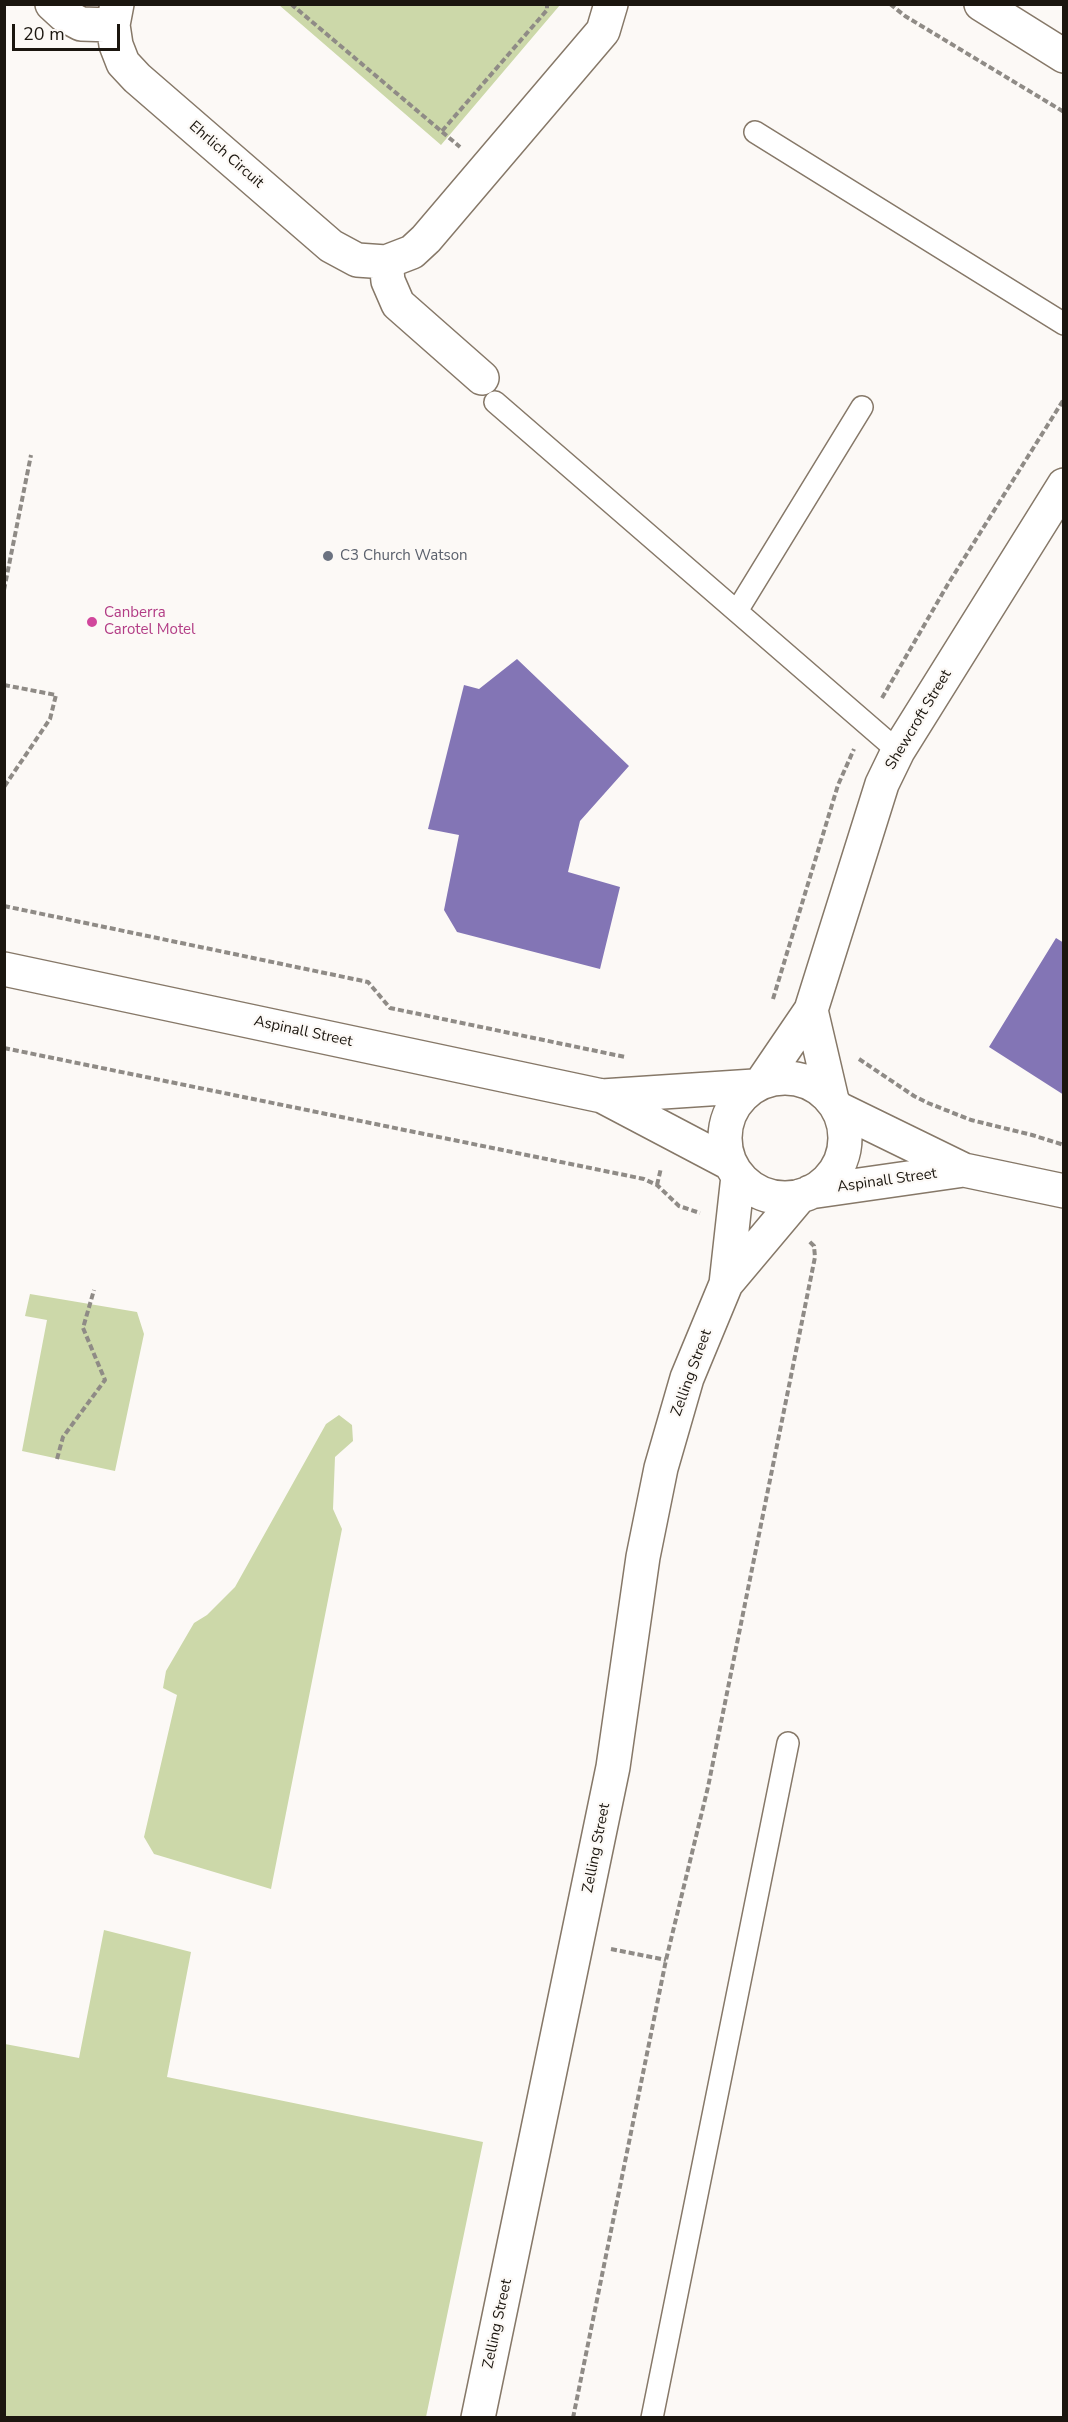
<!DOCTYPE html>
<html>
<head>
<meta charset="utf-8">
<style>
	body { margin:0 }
	#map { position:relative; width:1068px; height:2422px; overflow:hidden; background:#fcf9f6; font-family:"Nunito Sans",sans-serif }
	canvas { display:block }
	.frame { position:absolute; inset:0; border:6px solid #1b160f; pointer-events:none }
	.scale { position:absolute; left:12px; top:24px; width:108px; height:27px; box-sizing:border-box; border:3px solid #1b160f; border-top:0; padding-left:8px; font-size:18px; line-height:21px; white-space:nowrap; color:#1b160f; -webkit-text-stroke:4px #fcf9f6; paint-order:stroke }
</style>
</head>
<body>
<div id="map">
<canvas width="1068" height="2422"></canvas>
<div class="frame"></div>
<div class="scale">20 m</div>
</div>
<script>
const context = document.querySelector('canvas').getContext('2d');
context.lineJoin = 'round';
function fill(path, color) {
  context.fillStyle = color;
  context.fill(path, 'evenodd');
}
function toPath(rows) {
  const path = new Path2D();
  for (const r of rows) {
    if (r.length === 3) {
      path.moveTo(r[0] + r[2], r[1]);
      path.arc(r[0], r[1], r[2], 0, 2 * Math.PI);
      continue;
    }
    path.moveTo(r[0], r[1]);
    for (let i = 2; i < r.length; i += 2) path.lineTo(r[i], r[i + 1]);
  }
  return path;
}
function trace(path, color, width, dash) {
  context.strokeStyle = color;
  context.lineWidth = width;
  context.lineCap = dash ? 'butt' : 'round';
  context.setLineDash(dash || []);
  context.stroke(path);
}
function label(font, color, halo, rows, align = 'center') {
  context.font = font + ' "Nunito Sans",sans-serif';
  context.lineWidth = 4.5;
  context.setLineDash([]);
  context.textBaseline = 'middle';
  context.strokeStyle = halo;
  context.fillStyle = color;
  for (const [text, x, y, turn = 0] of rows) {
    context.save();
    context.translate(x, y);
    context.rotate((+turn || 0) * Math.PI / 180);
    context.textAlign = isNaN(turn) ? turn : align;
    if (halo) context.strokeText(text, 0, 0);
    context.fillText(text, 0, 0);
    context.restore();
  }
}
fill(toPath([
	[279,5,560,5,441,145],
	[30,1294,137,1312,144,1334,115,1471,22,1451,47,1320,25,1316],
	[339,1415,352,1425,353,1441,335,1457,333,1509,342,1529,271,1889,154,1854,144,1837,177,1695,163,1688,166,1671,194,1623,207,1615,235,1587,326,1424],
	[104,1930,191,1952,167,2077,483,2142,426,2417,5,2417,5,2044,79,2058]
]), '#ccd8a9');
fill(toPath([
	[517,659,629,766,580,821,568,872,620,887,600,969,457,932,444,910,459,835,428,829,464,685,479,689],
	[1056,938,1064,943,1064,1095,989,1047]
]), '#8375b5');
const service = toPath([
	[755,132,1064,324],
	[495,402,898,751],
	[737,611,862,407],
	[652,2418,788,1743]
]);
const minor = toPath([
	[52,4,64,15,81,24,113,25],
	[117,4,113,25,116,45,123,63,137,78,331,246,357,260,386,262,412,252,426,239,603,31,611,4],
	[981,4,1064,56],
	[386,262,388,281,398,304,482,378],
	[4,969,602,1096,754,1086],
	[811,1010,832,1100],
	[785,1138,60],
	[762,1082,811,1010,882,784,898,751,1064,485],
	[602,1096,731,1164],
	[837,1108,964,1170,1064,1191],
	[810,1192,964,1170],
	[726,1284,800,1196],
	[478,2418,613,1767,643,1557,661,1468,687,1378,726,1284,738,1176]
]);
trace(service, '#867868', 24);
trace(minor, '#867868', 36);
trace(toPath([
	[291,4,460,147],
	[890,4,905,16,1064,112],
	[442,131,547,10,547,4],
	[4,590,31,455],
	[4,685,56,695,50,719,4,787],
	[882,698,948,584,1064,399],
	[4,906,368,982,390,1008,625,1057],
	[773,999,838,785,854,749],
	[4,1048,644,1179,657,1185,679,1206,700,1213],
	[859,1059,914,1096,928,1103,971,1120,1032,1135,1064,1145],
	[657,1185,661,1168],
	[57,1459,63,1437,105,1380,83,1328,94,1290],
	[611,1949,666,1960],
	[573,2418,666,1960,708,1787,815,1257,814,1246,808,1240]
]), '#8f8b86', 4, [6, 3]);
trace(service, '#fff', 21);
trace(minor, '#fff', 33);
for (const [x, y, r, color] of [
	[328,556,6,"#6b7280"],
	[92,622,6,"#d1479c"]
]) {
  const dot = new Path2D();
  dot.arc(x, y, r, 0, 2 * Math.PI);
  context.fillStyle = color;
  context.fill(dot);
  trace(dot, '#fcf9f6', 2);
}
label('15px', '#1b160f', '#fcf9f6', [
	["Ehrlich Circuit",226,155,41],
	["Shewcroft Street",919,720,-59],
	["Aspinall Street",303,1032,12],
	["Aspinall Street",887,1181,-8],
	["Zelling Street",692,1373,-70],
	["Zelling Street",597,1848,-79],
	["Zelling Street",498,2324,-78]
]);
label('15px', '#5b616d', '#fcf9f6', [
	["C3 Church Watson",340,556]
], 'left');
label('15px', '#b23c85', '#fcf9f6', [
	["Canberra",104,613],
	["Carotel Motel",104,630]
], 'left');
</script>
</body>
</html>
